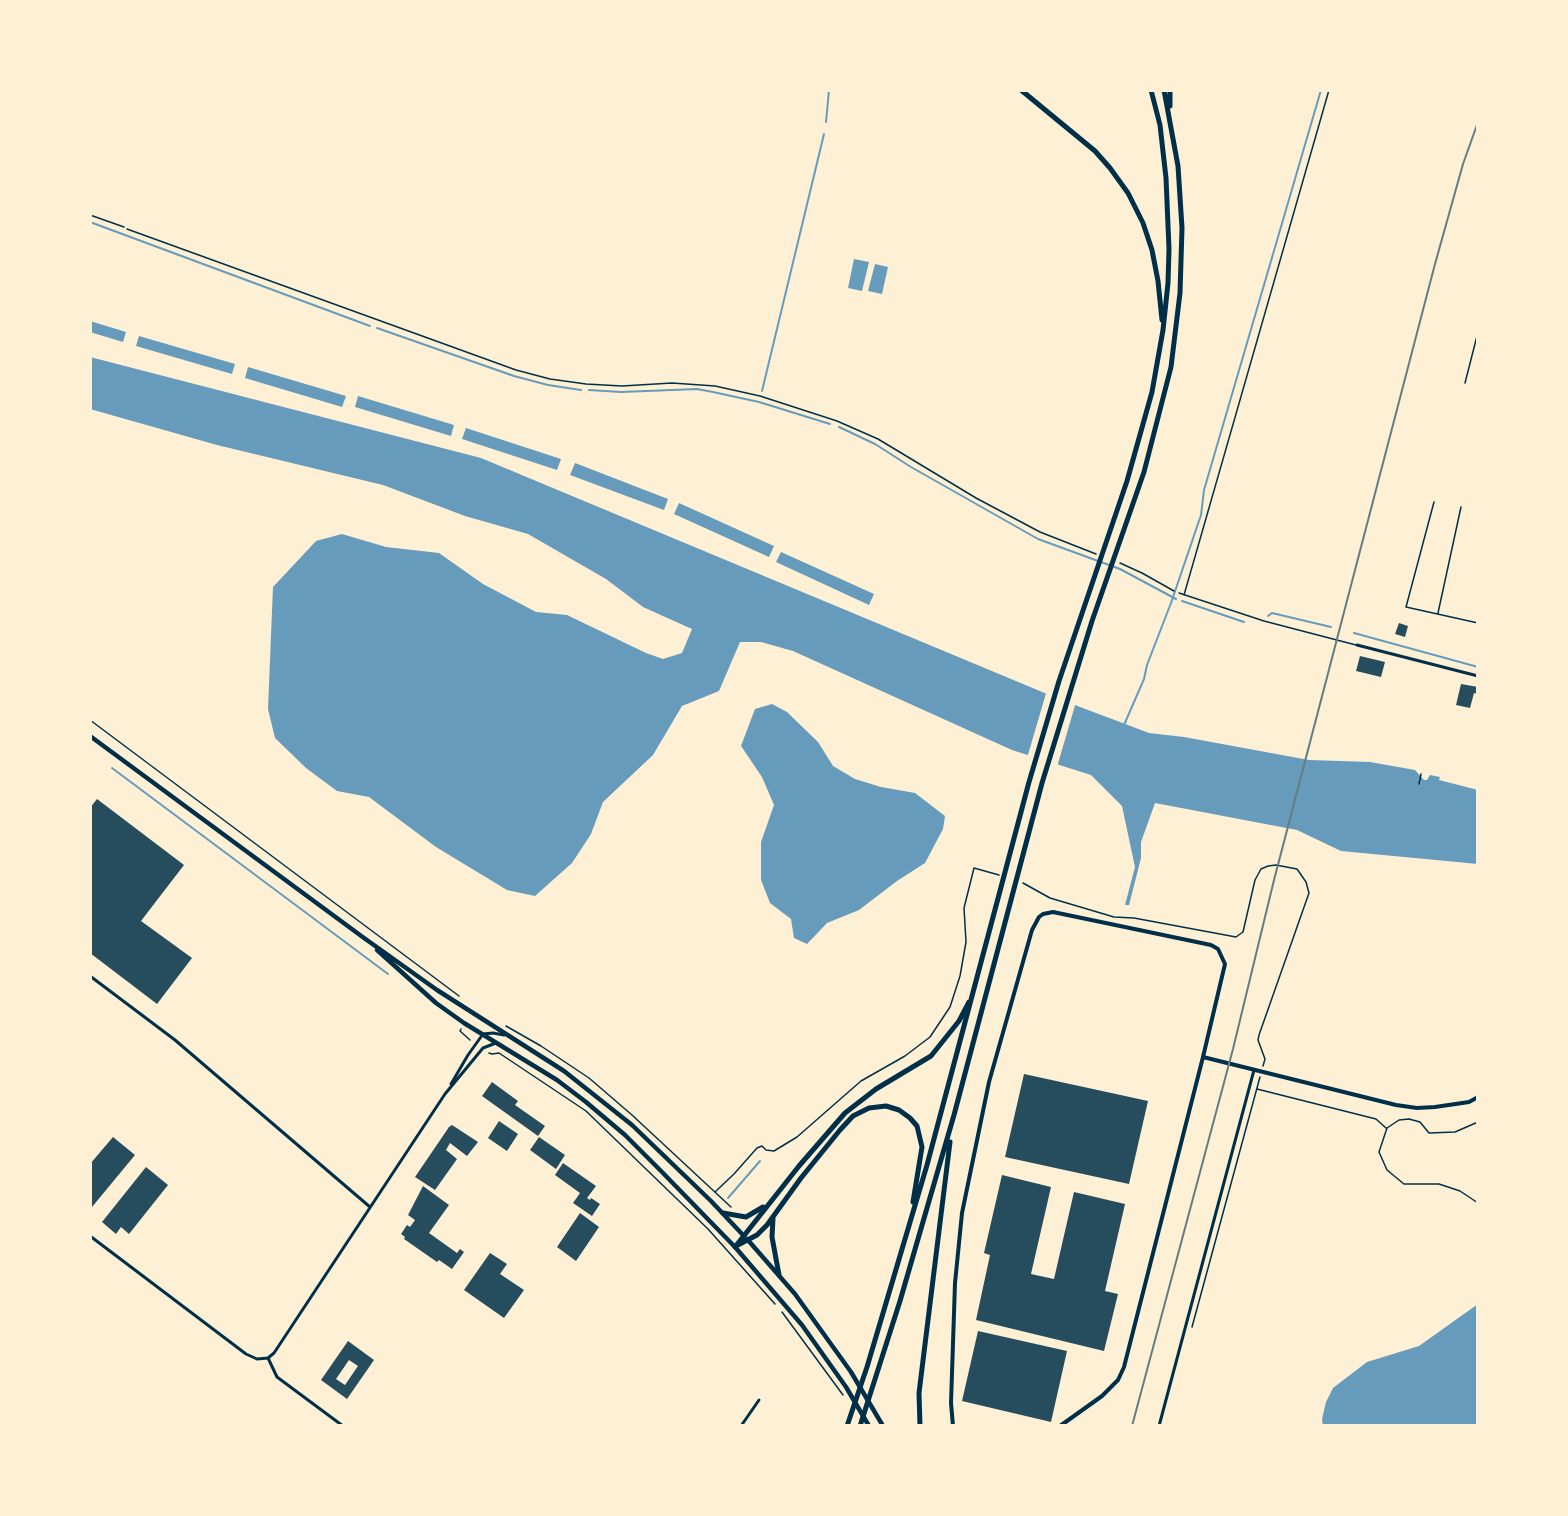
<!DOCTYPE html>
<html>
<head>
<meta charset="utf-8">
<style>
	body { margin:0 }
	#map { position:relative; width:1568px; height:1516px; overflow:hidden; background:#fdf0d5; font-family:"DM Sans",sans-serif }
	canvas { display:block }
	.frame { position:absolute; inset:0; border:92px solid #fdf0d5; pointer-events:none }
</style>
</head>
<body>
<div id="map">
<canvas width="1568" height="1516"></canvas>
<div class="frame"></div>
</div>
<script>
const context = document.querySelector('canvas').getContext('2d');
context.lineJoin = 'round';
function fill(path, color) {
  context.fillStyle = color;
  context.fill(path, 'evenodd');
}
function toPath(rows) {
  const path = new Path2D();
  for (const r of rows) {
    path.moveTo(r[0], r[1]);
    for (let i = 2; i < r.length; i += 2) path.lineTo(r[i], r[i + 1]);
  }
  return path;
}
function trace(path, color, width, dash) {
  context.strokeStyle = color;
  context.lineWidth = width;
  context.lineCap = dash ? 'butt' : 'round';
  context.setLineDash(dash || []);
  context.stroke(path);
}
fill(toPath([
	[854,259,869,262,862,291,848,288],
	[875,264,888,267,882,294,868,291],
	[90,321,126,332,123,342,90,332],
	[139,336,235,364,232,374,136,346],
	[90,357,481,458,1059,699,1149,733,1184,737,1309,760,1370,762,1415,770,1424,780,1427,780,1430,775,1440,777,1439,780,1478,790,1478,864,1341,851,1297,830,1155,803,1141,842,1141,858,1129,905,1125,905,1135,867,1122,806,1091,775,1012,750,793,651,761,642,740,642,719,691,682,706,653,755,603,802,591,834,572,863,535,896,507,890,436,847,369,797,337,791,306,768,275,738,268,709,273,587,316,541,342,534,386,547,439,553,483,584,536,612,567,615,646,653,663,659,682,653,692,629,643,607,606,579,528,534,465,516,383,485,217,445,90,409],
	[248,367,346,396,342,407,245,378],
	[358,396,454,425,451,436,355,407],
	[466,428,561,459,557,470,462,439],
	[575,463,668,499,664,510,570,475],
	[679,503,774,546,769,557,674,514],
	[781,552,874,594,869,605,776,562],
	[772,704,787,712,818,742,833,766,855,779,881,787,915,793,945,816,943,829,925,863,897,881,859,910,827,923,807,944,794,938,791,919,770,903,761,880,761,842,774,805,762,777,741,746,755,709],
	[1478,1304,1478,1426,1323,1426,1322,1419,1326,1402,1333,1388,1367,1362,1419,1346]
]), '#669bbc');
fill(toPath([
	[1047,690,1076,702,1057,767,1027,758]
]), '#fdf0d5');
trace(toPath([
	[826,122,829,90],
	[90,222,370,326],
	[377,328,514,376,548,385,581,390],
	[589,390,621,392,697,389,713,392,759,402,830,424],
	[762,391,824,134],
	[839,427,875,444,911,467,1038,539,1120,569,1176,599],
	[1182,601,1244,622],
	[1268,616,1272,613,1331,627],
	[1354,633,1478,667],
	[1124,725,1144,679,1147,665,1171,603,1201,515,1204,490,1321,90],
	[112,768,388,974],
	[728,1198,760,1161]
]), '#669bbc', 2);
fill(toPath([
	[1399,623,1408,626,1405,637,1395,634],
	[1360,656,1385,662,1381,677,1356,671],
	[1461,684,1478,687,1478,694,1474,693,1470,708,1456,705],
	[97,799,184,865,141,921,192,958,157,1004,90,953,90,808],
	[1024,1074,1148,1101,1129,1184,1005,1157],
	[492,1082,518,1101,515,1105,545,1126,538,1136,482,1096],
	[499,1121,518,1134,507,1151,488,1138],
	[452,1125,478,1142,467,1156,450,1143,446,1150,457,1159,435,1190,415,1177,449,1127],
	[113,1137,135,1155,92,1207,90,1206,90,1164],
	[539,1137,565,1155,556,1169,530,1150],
	[563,1163,596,1186,587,1198,590,1200,591,1198,600,1204,592,1216,573,1203,580,1193,555,1175],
	[146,1167,168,1185,129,1234,121,1227,116,1234,102,1222],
	[1002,1175,1051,1187,1031,1274,1054,1279,1074,1192,1125,1204,1105,1291,1118,1294,1104,1351,976,1320,990,1255,984,1253],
	[423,1186,449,1205,429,1233,457,1253,460,1249,464,1252,452,1269,439,1260,437,1262,404,1239,405,1237,401,1234,407,1225,410,1227,415,1220,408,1215],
	[580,1213,599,1227,576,1261,557,1247],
	[490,1253,507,1264,500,1274,524,1290,504,1318,464,1290],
	[978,1331,1067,1351,1051,1422,962,1401],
	[348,1341,374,1360,347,1399,321,1380],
	[349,1360,358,1366,345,1385,336,1379]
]), '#264d5e');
trace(toPath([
	[127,229,516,370,550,379,586,384,622,386,672,383,715,386,760,396,837,421,878,439,976,498,1040,532,1096,554],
	[1465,383,1478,332],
	[1434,502,1406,607,1478,623],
	[1120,563,1142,573,1174,591],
	[1438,613,1461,507],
	[90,720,459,996],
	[1419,784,1421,774],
	[1023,883,1050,898,1114,917,1134,918,1236,937,1243,932,1255,880,1261,869,1268,866,1276,865,1297,869,1306,882,1309,893,1259,1035,1258,1040,1265,1059,1263,1066],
	[506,1026,541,1046,589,1078,632,1115,731,1207],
	[461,1029,460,1031,470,1040],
	[489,1053,492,1054,499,1053,586,1111,708,1229,775,1304],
	[1257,1089,1376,1119,1386,1128],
	[1478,1122,1455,1132,1429,1133,1420,1122,1409,1119,1399,1120,1387,1128,1379,1152,1387,1170,1404,1184,1439,1184,1460,1191,1478,1203],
	[715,1192,734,1174,757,1148,762,1146,766,1150,774,1151,797,1137,861,1081,905,1056,930,1037,950,1007,960,976,966,942,964,908,974,868,999,875],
	[782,1312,843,1395],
	[1192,1327,1260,1077]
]), '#003049', 1.5);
trace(toPath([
	[90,215,124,227],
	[1179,593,1264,621,1356,645],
	[1184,595,1329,90]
]), '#003049', 1.5);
trace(toPath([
	[1357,645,1478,676],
	[90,976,175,1040,370,1207],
	[451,1084,468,1055,483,1034,493,1033,504,1035],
	[90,1236,246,1354,257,1359,268,1358,274,1353,445,1094,483,1048,496,1043],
	[268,1358,277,1377,343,1426],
	[741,1426,759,1400],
	[1159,1426,1254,1070]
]), '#003049', 3);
trace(toPath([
	[1203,1057,1396,1105,1417,1108,1435,1107,1469,1102,1478,1097],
	[953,1426,951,1403,955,1283,962,1213,989,1082,1032,930,1039,917,1043,914,1053,912,1211,945,1218,949,1225,964,1203,1057,1124,1367,1118,1380,1102,1396,1060,1426]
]), '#003049', 4);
trace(toPath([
	[90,736,364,938,437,990,564,1071,632,1125,711,1201,743,1235],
	[377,950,436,1003,464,1023,557,1080,586,1102,625,1135,662,1172,735,1247]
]), '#003049', 4.5);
trace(toPath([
	[747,1239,795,1294,851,1372,883,1426],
	[735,1247,802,1325,846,1387,869,1426]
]), '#003049', 4.5);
trace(toPath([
	[1021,90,1095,151,1110,168,1128,193,1143,223,1152,250,1158,281,1162,320],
	[1170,90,1170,106],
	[723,1213,746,1217,763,1207],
	[773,1218,772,1237,779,1275],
	[736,1246,757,1235,767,1225,801,1178,840,1130,853,1116,869,1108,886,1106,899,1110,910,1118,917,1126,922,1147,913,1202],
	[735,1247,799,1166,845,1113,876,1089,931,1056,959,1021,969,1002],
	[847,1426,867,1367,927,1165,1029,782,1059,681,1127,481,1152,392,1163,330,1168,283,1169,249,1166,178,1160,125,1151,90],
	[860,1426,900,1301,954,1115,1042,783,1092,621,1144,472,1171,367,1180,293,1182,228,1178,166,1164,90],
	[920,1426,919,1393,950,1142]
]), '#003049', 5);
trace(toPath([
	[1132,1426,1233,1049,1274,880,1435,264,1463,164,1478,122]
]), '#657d81', 2);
</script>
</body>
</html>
